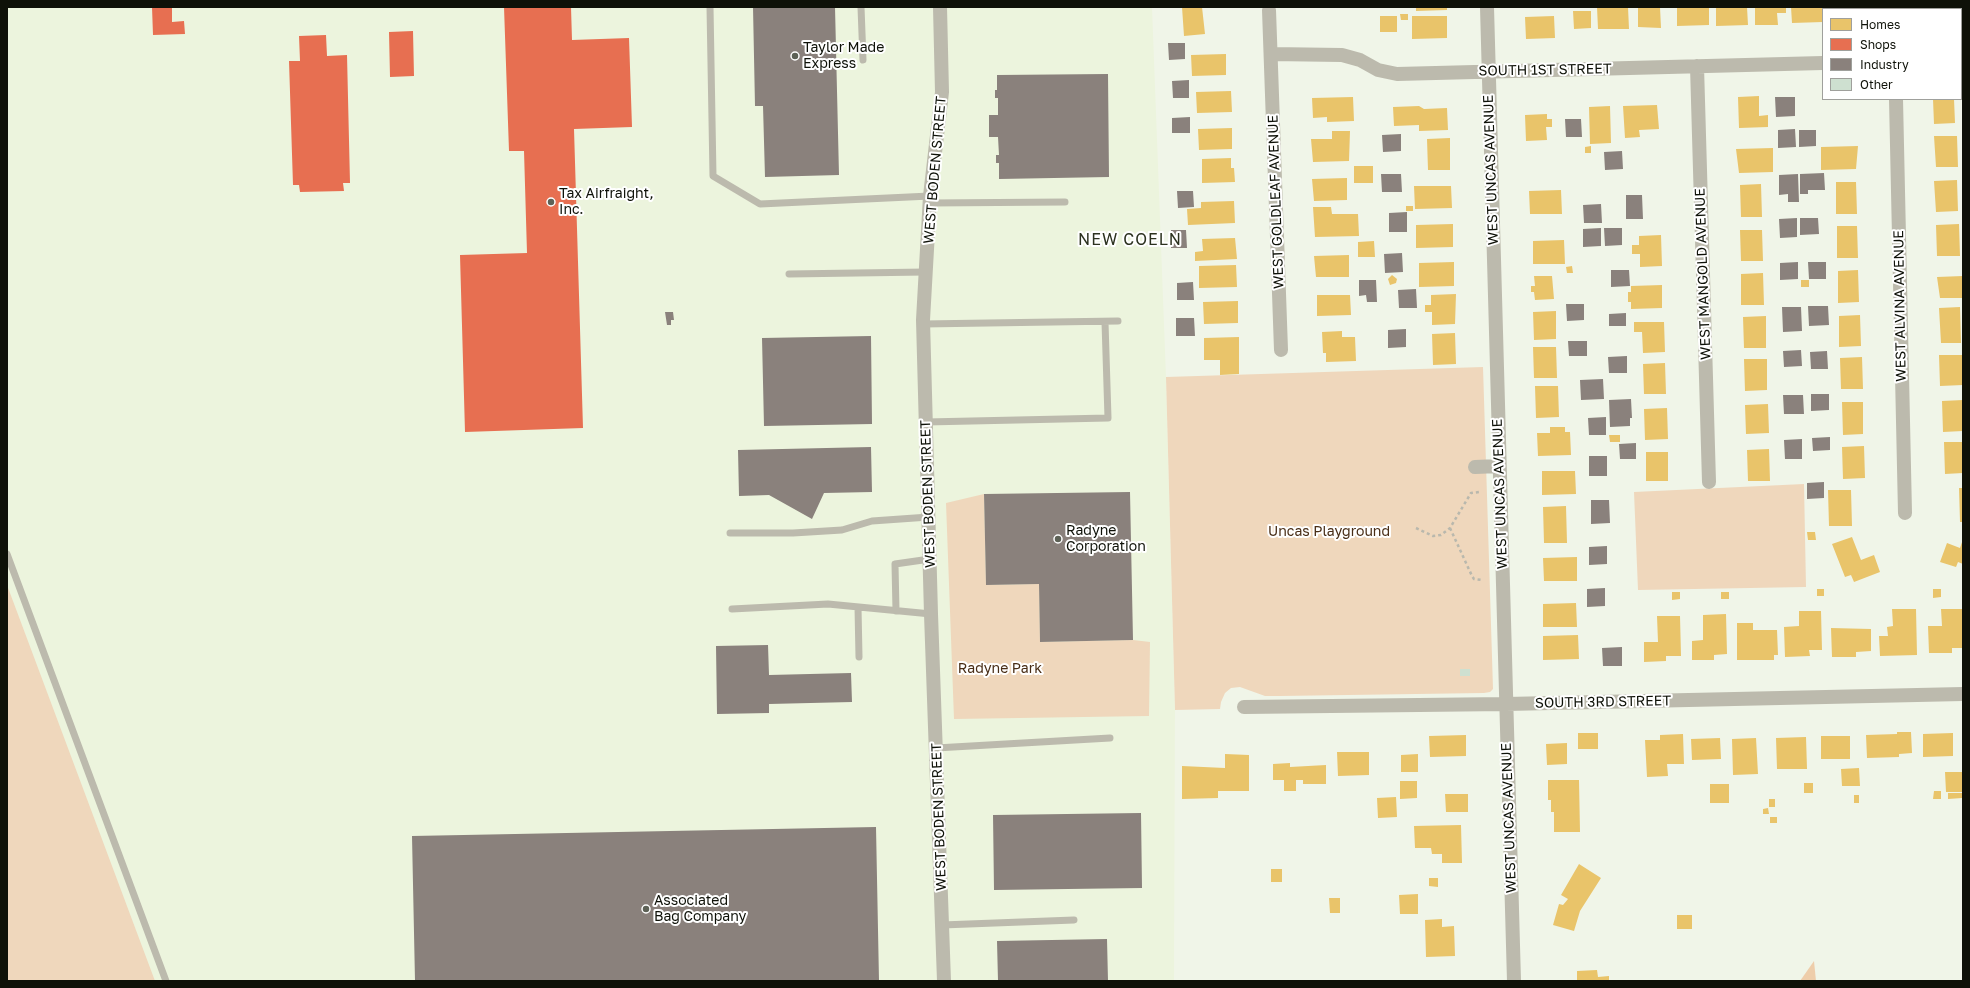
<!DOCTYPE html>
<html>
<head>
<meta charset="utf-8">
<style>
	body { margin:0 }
	#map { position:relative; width:1970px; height:988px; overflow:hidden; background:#f0f5e8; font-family:"Golos Text",sans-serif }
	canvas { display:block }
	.frame { position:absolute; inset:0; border:8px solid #0e1108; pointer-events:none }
	.legend { position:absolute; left:1822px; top:8px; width:140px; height:92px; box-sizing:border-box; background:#fff; border:1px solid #9fa09c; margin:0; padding:5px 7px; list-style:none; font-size:12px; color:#0e1108 }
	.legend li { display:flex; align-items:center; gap:8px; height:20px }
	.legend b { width:20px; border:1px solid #9fa09c }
</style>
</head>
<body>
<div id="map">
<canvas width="1970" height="988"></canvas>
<div class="frame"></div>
<ul class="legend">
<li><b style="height:11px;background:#e9c46a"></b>Homes</li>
<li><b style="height:11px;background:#e76f51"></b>Shops</li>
<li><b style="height:11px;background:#8a817c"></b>Industry</li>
<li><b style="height:11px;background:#cee0d0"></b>Other</li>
</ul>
</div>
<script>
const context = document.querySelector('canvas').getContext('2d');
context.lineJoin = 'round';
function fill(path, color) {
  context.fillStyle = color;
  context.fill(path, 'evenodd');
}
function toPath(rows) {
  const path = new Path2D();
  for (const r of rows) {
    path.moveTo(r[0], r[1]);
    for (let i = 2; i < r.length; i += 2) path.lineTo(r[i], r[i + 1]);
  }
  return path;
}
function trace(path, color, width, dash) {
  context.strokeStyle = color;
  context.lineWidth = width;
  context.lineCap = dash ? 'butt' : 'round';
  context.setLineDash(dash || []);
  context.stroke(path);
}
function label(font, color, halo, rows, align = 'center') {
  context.font = font + ' "Golos Text",sans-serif';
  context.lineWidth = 4;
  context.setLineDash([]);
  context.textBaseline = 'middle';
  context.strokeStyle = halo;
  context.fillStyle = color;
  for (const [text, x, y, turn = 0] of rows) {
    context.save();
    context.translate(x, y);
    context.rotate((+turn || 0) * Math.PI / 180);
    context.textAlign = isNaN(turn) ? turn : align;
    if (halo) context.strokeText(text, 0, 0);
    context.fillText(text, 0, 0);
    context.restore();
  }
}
fill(toPath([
	[7,7,1152,7,1166,377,1175,710,1174,981,7,981]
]), '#ecf4dd');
fill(toPath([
	[1483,367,1493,689,1490,692,1484,693,1280,696,1265,696,1240,687,1231,688,1225,693,1221,702,1220,709,1175,710,1166,377],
	[1804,484,1806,587,1638,590,1634,492],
	[984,494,986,585,1039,584,1040,642,1133,640,1150,642,1149,716,954,719,946,503],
	[7,585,155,981,7,981]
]), '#efd7bc');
fill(toPath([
	[1814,961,1816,981,1800,981]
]), '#eecdaa');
fill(toPath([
	[1182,7,1202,7,1205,34,1184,36],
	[1416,7,1447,7,1447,10,1416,11],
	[1597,7,1628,7,1629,29,1598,29],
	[1638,7,1660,7,1661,28,1638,27],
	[1677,7,1709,7,1709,25,1677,26],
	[1716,7,1747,7,1748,25,1716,26],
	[1755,7,1786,7,1786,13,1777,13,1778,25,1755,25],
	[1791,7,1823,7,1823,22,1792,23],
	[1831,7,1854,7,1854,9,1831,9],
	[1867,7,1898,7,1898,9,1867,9],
	[1906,7,1937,7,1937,9,1906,9],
	[1942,7,1963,7,1963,20,1961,20,1961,9,1942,9],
	[1573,11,1591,11,1591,28,1574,29],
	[1400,14,1408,14,1408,20,1401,20],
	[1380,16,1397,16,1397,32,1380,32],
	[1412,16,1447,16,1447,38,1412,39],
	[1554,16,1555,38,1526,39,1525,17],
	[1226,54,1226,75,1192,76,1191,55],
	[1231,91,1232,112,1197,113,1196,92],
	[1759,96,1759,116,1768,115,1768,127,1739,128,1738,97],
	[1353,97,1354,121,1327,122,1327,117,1313,118,1312,98],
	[1933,99,1954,99,1955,123,1934,124],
	[1657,105,1659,129,1639,130,1640,137,1625,138,1623,106],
	[1419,106,1424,109,1447,108,1448,130,1419,131,1419,125,1394,126,1393,107],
	[1610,106,1611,143,1590,144,1589,107],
	[1547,114,1547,119,1552,119,1552,127,1546,127,1547,140,1526,141,1525,115],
	[1232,128,1232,149,1199,150,1198,129],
	[1332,131,1350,131,1349,161,1313,162,1311,139,1332,139],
	[1934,136,1957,136,1958,167,1936,167],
	[1450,138,1450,170,1428,170,1427,139],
	[1591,146,1591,153,1585,153,1585,147],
	[1858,146,1856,169,1821,170,1821,147],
	[1773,148,1773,172,1739,173,1736,149],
	[1231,158,1231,168,1234,168,1235,182,1202,183,1202,159],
	[1354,166,1373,166,1373,183,1354,183],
	[1347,178,1347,200,1314,201,1312,179],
	[1957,180,1958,211,1936,212,1934,181],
	[1836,182,1856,182,1857,214,1836,214],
	[1761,184,1762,217,1741,217,1740,185],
	[1414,186,1451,186,1452,208,1415,209],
	[1561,190,1562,214,1530,214,1529,191],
	[1234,201,1235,223,1188,225,1187,209,1201,208,1201,202],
	[1406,206,1413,206,1413,211,1406,211],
	[1313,207,1331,207,1332,214,1358,214,1359,236,1315,237],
	[1453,224,1453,247,1416,248,1416,225],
	[1959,224,1960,256,1937,256,1936,225],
	[1837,226,1857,226,1858,258,1837,258],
	[1740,230,1762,230,1763,261,1741,261],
	[1661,235,1662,266,1640,267,1640,254,1632,254,1632,245,1639,245,1639,236],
	[1235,238,1237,259,1195,261,1195,252,1203,251,1202,239],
	[1564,240,1565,264,1533,264,1533,241],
	[1374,241,1375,257,1358,257,1358,242],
	[1349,255,1349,277,1316,277,1314,256],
	[1454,262,1454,286,1419,287,1419,263],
	[1236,265,1237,287,1199,288,1199,266],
	[1572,266,1573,273,1567,273,1566,267],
	[1858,270,1859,302,1838,303,1838,271],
	[1763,273,1764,305,1741,305,1741,274],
	[1392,275,1397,279,1396,283,1390,285,1388,279],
	[1534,276,1552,276,1554,299,1535,300,1534,292,1531,292,1531,286,1535,286],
	[1963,276,1963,298,1940,298,1937,277],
	[1801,280,1809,280,1809,287,1801,287],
	[1662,285,1662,308,1631,309,1631,302,1628,302,1628,292,1631,292,1631,286],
	[1456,294,1455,324,1432,325,1432,312,1425,312,1425,305,1431,305,1431,295],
	[1317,295,1350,295,1351,315,1317,316],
	[1238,301,1238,323,1204,324,1203,302],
	[1960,307,1961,343,1941,343,1939,308],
	[1556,311,1556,339,1534,340,1533,312],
	[1860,315,1861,346,1839,347,1839,316],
	[1766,316,1766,348,1744,348,1743,317],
	[1634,322,1664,322,1665,352,1643,353,1642,332,1634,332],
	[1342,331,1342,337,1355,337,1356,361,1326,362,1326,353,1323,353,1322,332],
	[1455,333,1456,364,1433,365,1432,334],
	[1239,337,1239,374,1220,375,1220,360,1204,360,1204,338],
	[1533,347,1556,347,1557,378,1534,378],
	[1939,355,1962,355,1963,385,1940,386],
	[1862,357,1863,389,1841,389,1840,358],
	[1744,359,1767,359,1767,390,1745,391],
	[1665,363,1666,394,1644,394,1643,364],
	[1535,386,1558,386,1559,417,1536,418],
	[1963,400,1963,431,1943,432,1942,401],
	[1842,402,1863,402,1863,434,1843,435],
	[1768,404,1769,433,1746,434,1745,405],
	[1667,408,1668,439,1645,440,1644,409],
	[1550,427,1565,427,1565,432,1570,432,1571,455,1538,456,1537,433,1550,433],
	[1609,435,1620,435,1620,442,1610,442],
	[1944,442,1963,442,1963,473,1945,474],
	[1864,446,1865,478,1843,479,1842,447],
	[1769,449,1770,481,1748,481,1747,450],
	[1646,452,1668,452,1668,481,1646,481],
	[1542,471,1575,471,1576,494,1542,495],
	[1959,488,1963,488,1963,522,1960,522],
	[1828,490,1851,490,1852,526,1829,526],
	[1566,506,1567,543,1544,543,1543,507],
	[1807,532,1815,532,1816,540,1808,540],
	[1852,537,1861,560,1874,555,1880,572,1854,582,1851,575,1845,577,1832,544],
	[1963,539,1963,564,1958,562,1956,567,1940,562,1947,543,1960,548],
	[1577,557,1577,581,1544,581,1543,558],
	[1817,589,1824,589,1824,596,1817,596],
	[1933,589,1941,589,1941,597,1933,598],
	[1672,592,1680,592,1680,599,1672,600],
	[1721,592,1729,592,1729,599,1721,599],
	[1576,603,1577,627,1543,627,1543,604],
	[1892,609,1916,609,1917,655,1880,656,1879,636,1888,636,1887,627,1893,626],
	[1941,609,1963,609,1963,648,1952,648,1952,653,1929,653,1928,626,1942,626],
	[1799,611,1821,611,1822,650,1809,650,1810,656,1785,657,1784,627,1799,626],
	[1726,614,1727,654,1714,655,1714,660,1692,660,1692,641,1703,640,1703,615],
	[1657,616,1680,616,1681,656,1666,656,1666,661,1644,662,1644,642,1658,642],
	[1737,623,1753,623,1753,630,1777,630,1778,655,1774,655,1774,660,1737,660],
	[1831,628,1871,629,1871,651,1856,652,1856,657,1832,657],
	[1578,635,1579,659,1543,660,1543,636],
	[1897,732,1911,732,1912,753,1899,754,1899,757,1867,758,1866,735,1897,734],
	[1578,733,1598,733,1598,749,1578,749],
	[1953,733,1953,756,1923,757,1923,734],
	[1683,734,1684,764,1667,764,1668,776,1647,777,1645,740,1660,740,1660,735],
	[1466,735,1466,756,1430,757,1429,736],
	[1821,736,1850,736,1850,759,1821,759],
	[1806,737,1807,769,1777,769,1776,738],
	[1720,738,1721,759,1692,760,1691,739],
	[1756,738,1758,774,1733,775,1732,739],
	[1567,743,1567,764,1547,765,1546,744],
	[1337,752,1369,752,1369,775,1338,776],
	[1225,754,1249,755,1249,791,1218,791,1218,798,1182,799,1182,766,1225,768],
	[1418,754,1418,772,1401,772,1401,755],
	[1290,763,1290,767,1326,765,1326,784,1303,784,1303,780,1296,780,1296,791,1284,791,1284,780,1273,780,1273,764],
	[1859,768,1860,786,1842,786,1841,769],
	[1945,772,1963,772,1963,792,1946,792],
	[1548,780,1579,780,1580,832,1554,832,1554,812,1551,812,1551,800,1548,800],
	[1400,781,1417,781,1417,798,1400,799],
	[1804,783,1813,783,1813,793,1804,793],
	[1710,784,1729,784,1729,803,1710,803],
	[1934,791,1941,791,1941,799,1933,799],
	[1948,793,1962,793,1962,798,1948,799],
	[1445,794,1468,794,1468,812,1446,812],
	[1854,795,1859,795,1859,803,1854,803],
	[1396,797,1397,817,1378,818,1377,798],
	[1769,799,1775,799,1775,807,1769,807],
	[1768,808,1769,814,1763,814,1763,809],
	[1770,817,1777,817,1777,823,1770,823],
	[1461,825,1462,863,1442,863,1442,854,1432,854,1431,848,1415,848,1414,826],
	[1579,864,1601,878,1580,911,1574,931,1553,925,1559,904,1563,905,1568,899,1561,895],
	[1271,869,1282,869,1282,882,1271,882],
	[1429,878,1438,878,1438,887,1429,886],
	[1418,894,1418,914,1400,914,1399,895],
	[1329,898,1340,898,1340,913,1330,913],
	[1677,915,1692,915,1692,929,1677,929],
	[1442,919,1442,927,1454,926,1455,956,1426,957,1425,920],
	[1597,970,1598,977,1609,976,1609,981,1577,981,1577,971]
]), '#e9c46a');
fill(toPath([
	[152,7,172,7,172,22,184,21,185,34,153,35],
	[504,7,571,7,572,40,629,38,632,127,574,129,583,428,465,432,460,255,527,253,524,151,509,151],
	[413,31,414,76,390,77,389,32],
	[326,35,327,56,347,55,350,183,343,183,344,191,300,192,299,185,293,185,289,61,300,61,299,36]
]), '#e76f51');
fill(toPath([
	[753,7,835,7,839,175,765,177,763,106,755,106],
	[1168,43,1185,43,1185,59,1169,60],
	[1108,74,1109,177,999,179,999,163,996,163,996,155,999,155,998,137,989,137,989,115,998,115,998,98,995,98,995,90,997,90,997,75],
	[1189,80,1189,98,1173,98,1172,81],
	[1775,97,1795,97,1795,116,1776,117],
	[1190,117,1190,133,1172,133,1172,118],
	[1565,119,1581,119,1582,137,1566,137],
	[1795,129,1796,147,1778,148,1778,130],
	[1799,130,1816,130,1816,146,1799,147],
	[1401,134,1401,151,1383,152,1382,135],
	[1622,151,1623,169,1605,170,1604,152],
	[1824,173,1825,190,1808,190,1808,194,1800,194,1800,174],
	[1381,174,1401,174,1402,192,1382,192],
	[1798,174,1799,202,1788,202,1788,194,1779,195,1779,175],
	[1177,191,1193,191,1194,207,1178,208],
	[1626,195,1642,195,1643,219,1626,219],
	[1601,204,1602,223,1584,223,1583,205],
	[1407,212,1407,232,1389,232,1389,213],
	[1797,218,1797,237,1780,238,1779,219],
	[1800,218,1818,218,1819,234,1800,235],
	[1601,228,1601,246,1583,247,1583,229],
	[1604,228,1622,228,1622,245,1605,246],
	[1171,230,1186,230,1187,248,1171,248],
	[1402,253,1403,272,1385,273,1384,254],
	[1798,262,1798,279,1780,280,1780,263],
	[1808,262,1826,262,1826,279,1809,279],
	[1611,270,1629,270,1630,286,1611,287],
	[1359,280,1376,280,1377,302,1367,302,1366,295,1359,296],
	[1193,282,1194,300,1177,300,1177,283],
	[1416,289,1417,308,1399,308,1398,290],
	[1566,304,1584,304,1584,320,1567,321],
	[1808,306,1828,306,1829,325,1809,326],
	[1782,307,1801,307,1802,331,1783,332],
	[665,312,673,312,674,320,671,320,671,325,667,325],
	[1626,313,1626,326,1609,326,1609,314],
	[1176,318,1194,318,1195,336,1176,336],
	[1406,329,1406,347,1388,348,1388,330],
	[871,336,872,424,764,426,762,338],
	[1568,341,1587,341,1587,356,1569,356],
	[1801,350,1802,366,1784,367,1783,351],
	[1827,351,1828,369,1811,369,1810,352],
	[1627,356,1627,373,1609,373,1608,357],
	[1603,379,1604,399,1581,400,1580,380],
	[1811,394,1829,394,1829,410,1811,411],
	[1783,395,1803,395,1804,414,1784,414],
	[1631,399,1632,418,1630,418,1630,426,1610,427,1609,400],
	[1606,417,1606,435,1589,435,1588,418],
	[1830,437,1830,450,1813,451,1812,438],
	[1802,439,1802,459,1785,459,1784,440],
	[1636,443,1636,459,1620,459,1619,444],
	[871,447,872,492,824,493,812,519,769,495,739,496,738,450],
	[1589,456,1607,456,1607,476,1589,476],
	[1824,482,1824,498,1807,499,1807,483],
	[1130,492,1133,640,1040,642,1039,584,986,585,984,494],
	[1591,500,1609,500,1610,523,1591,524],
	[1607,546,1607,564,1589,565,1589,547],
	[1605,588,1605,606,1587,607,1587,589],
	[768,645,769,675,851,673,852,702,769,704,769,713,717,714,716,646],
	[1622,647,1622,666,1603,666,1602,648],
	[1141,813,1142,888,994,890,993,815],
	[876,827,879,981,415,981,412,836],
	[1107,939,1108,981,998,981,997,941]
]), '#8a817c');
fill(toPath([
	[1460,669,1470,669,1470,676,1460,676]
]), '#cee0d0');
trace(toPath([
	[1416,528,1433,536,1441,535,1450,528,1471,493,1479,492],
	[1450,528,1472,576,1474,579,1482,580]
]), '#b9b8ad', 2.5, [3, 3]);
trace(toPath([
	[710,7,713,176,760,204,930,196],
	[861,7,863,60],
	[930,203,1065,202],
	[789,274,925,272],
	[923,324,1118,321],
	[926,422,1108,418,1105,322],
	[730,533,793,533,842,530,872,521,929,517],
	[7,554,166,981],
	[858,607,859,657],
	[732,609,828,604,931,614],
	[896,611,895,564,930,559],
	[936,748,1110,738],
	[942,925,1074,920]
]), '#bcbaad', 7);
trace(toPath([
	[940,7,942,92,930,196,923,320,931,614,944,981],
	[1487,7,1514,981],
	[1269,10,1281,350],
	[1271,54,1342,55,1360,60,1378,70,1397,74,1823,63],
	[1961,59,1963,59],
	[1697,66,1709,482],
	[1896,99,1905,513],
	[1475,467,1499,466],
	[1244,707,1506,704,1963,694]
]), '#bcbaad', 14);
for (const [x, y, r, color] of [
	[795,56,4,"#5d6156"],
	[551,202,4,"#5d6156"],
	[1058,539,4,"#5d6156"],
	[646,909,4,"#5d6156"]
]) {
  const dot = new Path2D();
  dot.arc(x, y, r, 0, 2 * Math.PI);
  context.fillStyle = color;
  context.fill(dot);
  trace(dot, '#fff', 1.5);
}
label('14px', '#0e1108', '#fff', [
	["Taylor Made",803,48],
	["Express",803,64],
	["Tax Airfraight,",559,194],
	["Inc.",559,210],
	["Radyne",1066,531],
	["Corporation",1066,547],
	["Associated",654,901],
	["Bag Company",654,917]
], 'left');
label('14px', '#0e1108', '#fff', [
	["SOUTH 1ST STREET",1545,70,-1],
	["WEST BODEN STREET",935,170,-85],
	["WEST UNCAS AVENUE",1491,170,-92],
	["WEST GOLDLEAF AVENUE",1276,202,-92],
	["WEST MANGOLD AVENUE",1703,274,-92],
	["WEST ALVINA AVENUE",1900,306,-91],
	["WEST BODEN STREET",928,494,-92],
	["WEST UNCAS AVENUE",1500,494,-92],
	["SOUTH 3RD STREET",1603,702,-1],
	["WEST BODEN STREET",939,817,-92],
	["WEST UNCAS AVENUE",1509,818,-92]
]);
label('14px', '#482d16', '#fff', [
	["Uncas Playground",1329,532],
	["Radyne Park",1000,669]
]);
context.letterSpacing = '1px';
label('16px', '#2c321f', '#fff', [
	["NEW COELN",1130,240]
]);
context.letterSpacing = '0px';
</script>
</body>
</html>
